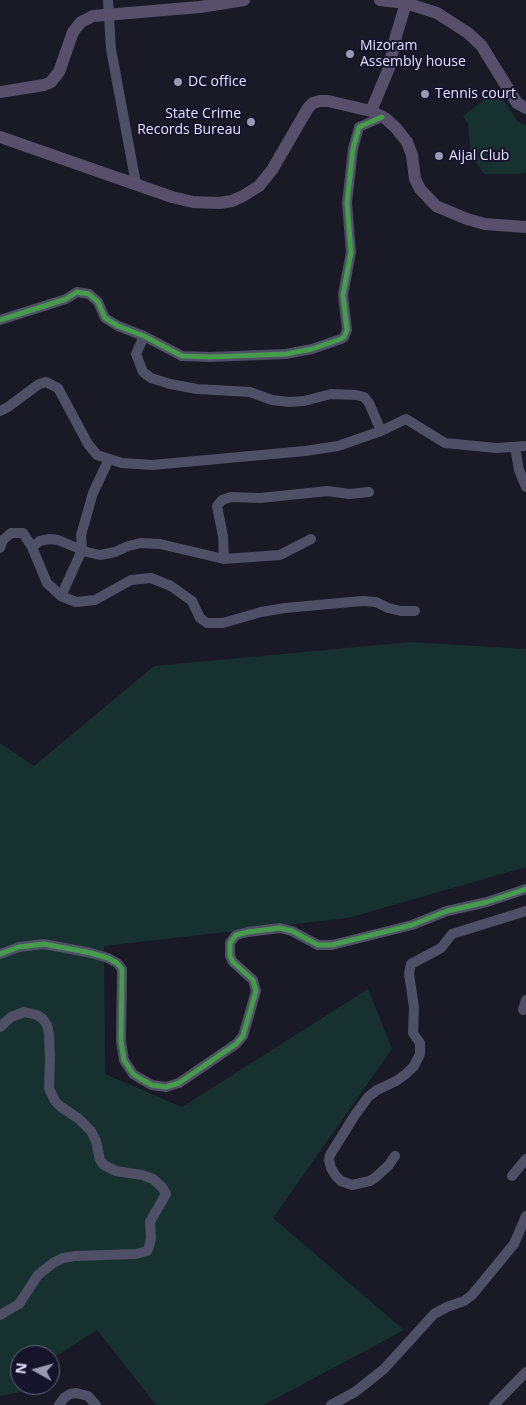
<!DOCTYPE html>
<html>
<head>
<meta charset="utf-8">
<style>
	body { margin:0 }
	#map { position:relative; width:526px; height:1405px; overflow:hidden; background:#1a1926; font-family:"Open Sans",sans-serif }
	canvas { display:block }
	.north { position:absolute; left:10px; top:1345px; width:50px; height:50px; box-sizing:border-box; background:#16142b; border:1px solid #68667f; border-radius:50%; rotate:277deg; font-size:14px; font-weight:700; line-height:20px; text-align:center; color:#e2e0fd }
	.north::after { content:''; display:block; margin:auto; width:18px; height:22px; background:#9c9ab2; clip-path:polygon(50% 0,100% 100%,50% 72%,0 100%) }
</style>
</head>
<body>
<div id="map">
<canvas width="526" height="1405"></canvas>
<div class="north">N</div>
</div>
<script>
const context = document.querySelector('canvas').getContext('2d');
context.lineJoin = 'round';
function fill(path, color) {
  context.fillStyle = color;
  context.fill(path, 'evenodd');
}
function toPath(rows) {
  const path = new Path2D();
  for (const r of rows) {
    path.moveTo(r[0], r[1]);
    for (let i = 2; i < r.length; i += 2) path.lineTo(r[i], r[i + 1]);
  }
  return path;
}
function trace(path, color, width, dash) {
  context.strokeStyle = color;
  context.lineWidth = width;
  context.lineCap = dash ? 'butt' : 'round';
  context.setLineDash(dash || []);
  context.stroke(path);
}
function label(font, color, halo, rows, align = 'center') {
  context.font = font + ' "Open Sans",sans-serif';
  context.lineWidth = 4;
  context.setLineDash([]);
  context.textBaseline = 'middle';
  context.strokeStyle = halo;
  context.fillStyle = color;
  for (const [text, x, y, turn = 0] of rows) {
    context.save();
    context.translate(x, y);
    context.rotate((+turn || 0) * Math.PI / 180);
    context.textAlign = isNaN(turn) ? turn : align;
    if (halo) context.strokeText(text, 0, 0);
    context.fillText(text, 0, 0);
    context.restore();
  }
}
fill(toPath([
	[497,90,518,122,526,125,526,172,521,174,484,174,471,156,468,124,463,116],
	[411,642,526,649,526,867,348,918,104,946,105,1074,182,1107,368,989,392,1049,273,1218,404,1330,264,1405,156,1405,97,1330,50,1360,50,1355,20,1355,20,1385,25,1385,20,1392,0,1396,0,743,34,766,154,666]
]), '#173130');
trace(toPath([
	[108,0,111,49,136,184],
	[0,320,66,299,77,292,89,294,98,302,105,318,118,326,144,336,182,356,210,357,286,354,312,349,341,339,344,337,347,330,343,295,351,252,347,203,353,149,359,127,382,117],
	[144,336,136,354,143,372,151,378,170,384,197,389,250,392,272,400,289,402,304,401,331,394,356,395,364,397,369,403,381,431],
	[0,411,8,407,39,384,46,382,58,388,88,444,97,455,122,463,152,465,305,451,338,446,381,431,406,419,445,443,496,448,526,446],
	[515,447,519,470,526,487],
	[32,547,40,541,49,539,58,540,87,552,100,555,115,552,128,546,141,543,160,544,224,559,280,555,311,539],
	[0,548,3,540,11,533,23,533,32,547,47,583,61,596,76,602,95,600,131,580,151,578,171,586,192,601,200,618,207,623,223,623,261,612,285,608,362,601,376,602,388,608,401,611,415,611],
	[224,559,223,536,217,506,222,500,231,497,260,498,328,491,349,494,369,492],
	[61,596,82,550,81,535,93,493,109,459],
	[0,954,19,947,44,944,91,953,108,958,117,963,122,969,122,975,121,1041,124,1060,133,1074,141,1079,152,1085,166,1087,179,1083,236,1044,243,1036,256,991,253,980,233,962,230,956,230,943,236,935,248,932,280,928,292,931,318,945,332,945,412,925,447,911,487,902,526,889],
	[523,1010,526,1000],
	[0,1027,11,1017,24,1012,37,1015,43,1019,47,1025,49,1034,50,1059,49,1088,55,1101,60,1106,79,1119,91,1131,96,1141,100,1160,104,1165,116,1171,142,1175,153,1179,162,1187,166,1194,150,1222,151,1238,149,1247,147,1251,136,1254,75,1256,63,1258,53,1263,38,1275,19,1304,0,1315],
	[395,1156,389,1165,376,1177,370,1181,352,1185,341,1181,336,1176,331,1168,329,1160,330,1155,355,1115,368,1097,377,1090,396,1081,406,1074,414,1066,420,1054,420,1043,413,1033,414,1007,409,974,411,964,441,948,452,934,526,911],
	[512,1176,526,1159],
	[59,1405,64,1398,70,1394,76,1393,88,1396,96,1405],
	[331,1405,355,1392,384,1369,434,1314,447,1307,464,1301,472,1295,514,1244,526,1216],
	[494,1405,526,1372]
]), '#4f4f66', 10);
trace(toPath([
	[380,0,406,3,437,13,468,33,481,45,517,103,526,108],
	[0,92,44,85,51,82,59,72,73,32,81,22,93,16,200,7,244,0],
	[371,111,389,68,396,36,406,3],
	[0,137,172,197,193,202,219,203,232,201,243,196,259,186,272,170,308,108,313,103,320,101,328,101,371,111,385,118,396,128,407,142,412,155,415,179,420,189,436,206,467,219,485,224,526,227]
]), '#57506a', 12);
trace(toPath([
	[0,320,66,299,77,292,89,294,98,302,105,318,118,326,144,336,182,356,210,357,286,354,312,349,341,339,344,337,347,330,343,295,351,252,347,203,353,149,359,127,382,117],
	[0,954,19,947,44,944,91,953,108,958,117,963,122,969,122,975,121,1041,124,1060,133,1074,141,1079,152,1085,166,1087,179,1083,236,1044,243,1036,256,991,253,980,233,962,230,956,230,943,236,935,248,932,280,928,292,931,318,945,332,945,412,925,447,911,487,902,526,889]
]), '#469c4c', 5);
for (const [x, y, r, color] of [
	[350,54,5,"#9c9ab2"],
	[178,82,5,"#9c9ab2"],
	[425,94,5,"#9c9ab2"],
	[251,122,5,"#9c9ab2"],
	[439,156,5,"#9c9ab2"]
]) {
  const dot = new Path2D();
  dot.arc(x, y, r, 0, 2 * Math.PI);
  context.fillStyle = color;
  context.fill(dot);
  trace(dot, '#16142b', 2);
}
label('14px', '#e2e0fd', '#16142b', [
	["Mizoram",360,46],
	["Assembly house",360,62],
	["DC office",188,82],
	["Tennis court",435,94],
	["State Crime",241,114,"right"],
	["Records Bureau",241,130,"right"],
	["Aijal Club",449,156]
], 'left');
</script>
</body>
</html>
